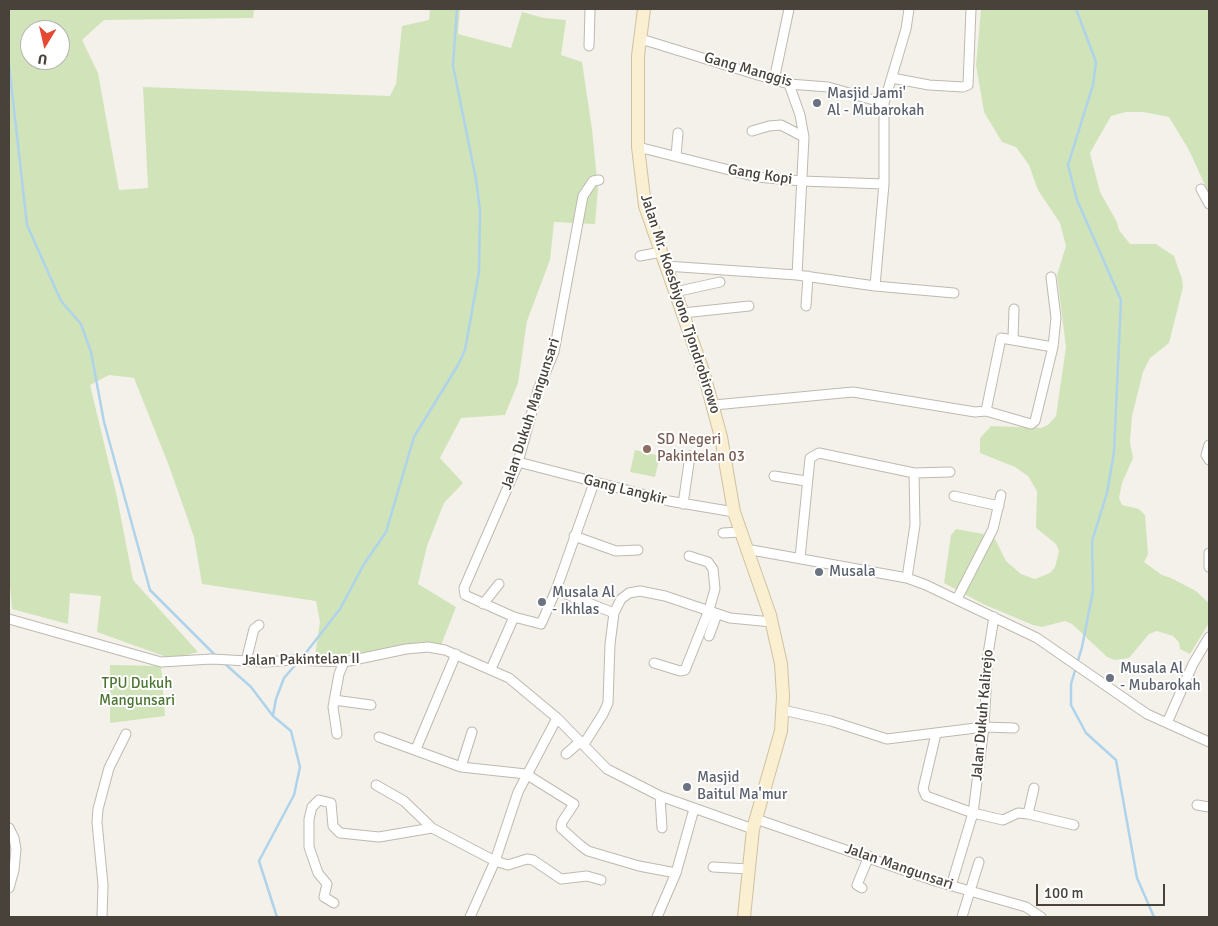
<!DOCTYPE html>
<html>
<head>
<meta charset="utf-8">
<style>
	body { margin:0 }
	#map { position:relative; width:1218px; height:926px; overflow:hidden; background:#f4f1eb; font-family:Signika,sans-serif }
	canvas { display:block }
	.frame { position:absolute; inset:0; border:10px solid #48423a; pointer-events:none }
	.north { position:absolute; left:20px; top:20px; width:50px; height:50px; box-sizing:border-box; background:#fff; border:1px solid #b6b3b0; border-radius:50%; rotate:189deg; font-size:14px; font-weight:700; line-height:20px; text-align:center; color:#48423a }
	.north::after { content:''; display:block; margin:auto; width:18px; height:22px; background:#e54932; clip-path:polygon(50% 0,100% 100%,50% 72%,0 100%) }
	.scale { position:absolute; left:1036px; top:884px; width:129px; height:22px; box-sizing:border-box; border:2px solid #48423a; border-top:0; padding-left:6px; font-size:15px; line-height:18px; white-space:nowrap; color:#48423a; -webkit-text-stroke:4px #fff; paint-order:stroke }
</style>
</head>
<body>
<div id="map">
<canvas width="1218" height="926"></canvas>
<div class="frame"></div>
<div class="north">U</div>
<div class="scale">100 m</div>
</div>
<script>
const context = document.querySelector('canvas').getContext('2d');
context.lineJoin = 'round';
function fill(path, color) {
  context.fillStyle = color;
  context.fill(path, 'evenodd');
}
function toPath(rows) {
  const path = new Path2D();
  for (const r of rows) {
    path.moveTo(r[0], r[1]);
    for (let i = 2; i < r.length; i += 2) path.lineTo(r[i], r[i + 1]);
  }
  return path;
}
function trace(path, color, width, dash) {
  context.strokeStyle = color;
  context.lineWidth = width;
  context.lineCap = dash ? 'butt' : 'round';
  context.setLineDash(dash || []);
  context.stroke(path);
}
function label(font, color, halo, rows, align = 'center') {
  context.font = font + ' Signika,sans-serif';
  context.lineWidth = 4;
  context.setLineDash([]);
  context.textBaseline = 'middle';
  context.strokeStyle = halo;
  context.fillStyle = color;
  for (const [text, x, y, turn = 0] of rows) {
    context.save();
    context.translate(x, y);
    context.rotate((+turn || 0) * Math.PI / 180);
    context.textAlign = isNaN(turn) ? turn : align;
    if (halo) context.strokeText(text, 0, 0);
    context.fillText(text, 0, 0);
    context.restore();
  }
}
fill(toPath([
	[9,9,254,9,253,18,104,20,82,40,98,73,119,190,148,188,143,87,390,96,396,84,402,26,429,20,430,9,460,9,458,34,511,48,522,12,544,18,566,20,561,55,582,62,592,129,598,189,595,224,554,222,550,260,527,321,518,383,505,415,461,418,440,458,463,483,444,503,427,546,418,584,456,607,440,648,315,656,320,622,316,601,202,584,194,537,169,466,134,378,109,375,90,385,117,497,133,580,198,652,172,659,97,632,101,596,70,593,68,624,12,609,9,572],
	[30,30,60,30,60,60,30,60],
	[981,9,1209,9,1209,194,1189,150,1169,117,1143,112,1126,112,1111,116,1090,153,1100,192,1117,222,1119,230,1130,244,1156,244,1174,256,1182,279,1183,287,1169,343,1150,358,1143,372,1132,416,1130,442,1133,458,1122,483,1119,498,1122,505,1139,509,1145,515,1148,554,1144,562,1162,575,1171,578,1196,591,1209,603,1209,623,1190,654,1180,649,1179,642,1173,636,1157,631,1149,634,1129,658,1115,660,1107,657,1072,624,1065,621,1042,627,1033,625,983,604,944,583,951,535,956,529,989,535,995,539,1006,561,1021,574,1035,579,1050,573,1055,567,1059,551,1056,544,1036,528,1037,491,1028,476,1015,467,980,453,980,438,991,426,1041,428,1048,425,1056,416,1066,347,1057,275,1066,246,1060,223,1038,190,1029,165,1016,147,1002,142,984,112,976,65],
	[635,450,660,456,655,477,630,472],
	[110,665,161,666,165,716,110,723]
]), '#d1e4b9');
trace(toPath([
	[1076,9,1096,62,1093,85,1068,165,1077,200,1121,300,1114,452,1107,493,1092,541,1093,591,1082,647,1071,684,1071,705,1086,733,1116,760,1137,878,1154,917],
	[9,65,27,225,61,301,81,324,91,352,104,422,150,590,216,656],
	[301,659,340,609,364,564,386,532,414,437,458,365,465,350,479,272,480,211,476,179,453,66,457,9],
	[224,663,251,687,273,716,291,731,300,767,294,795,259,861,277,917],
	[273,715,276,699,284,678,297,663]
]), '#aed3ea', 2.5);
const minor = toPath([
	[641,39,774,80,789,84,828,87,884,103],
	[589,46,590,9],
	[892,78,929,85,963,87,968,85,971,9],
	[774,80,789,9],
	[789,84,800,115,804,137,797,275],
	[752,131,769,126,781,125,804,137],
	[638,147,757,177,802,181,884,184],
	[676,156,678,133],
	[1201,189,1209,204],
	[640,256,661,252],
	[666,266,797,275,875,286,954,293],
	[875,286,884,184,884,103,906,29,909,9],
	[675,292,720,282],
	[806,306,808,276],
	[683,313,749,306],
	[1013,338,1014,309],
	[714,405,853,392,975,412,986,411,1001,338,1053,347,1056,318,1051,277],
	[986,411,1031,424,1035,421,1053,347],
	[1209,445,1206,455,1209,460],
	[518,462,669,501,734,512],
	[914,473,950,472],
	[774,476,806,481],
	[954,496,999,506],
	[683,504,690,456],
	[723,533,740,532],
	[574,536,616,551,638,550],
	[746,549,907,578,926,585,1037,638,1147,714,1209,742],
	[1209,553,1209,567],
	[800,558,810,458,819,453,914,473,915,525,907,578],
	[556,590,594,483],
	[957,599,993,529,1001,495],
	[483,604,499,584],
	[514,617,465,595,464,588,517,466,538,390,554,352,583,196,593,181,599,180],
	[9,619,161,662,212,659,265,662,293,660,344,662,406,649,428,647,445,650,509,678,557,718,607,769,660,796,753,829],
	[709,636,717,614],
	[246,661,254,629,259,625],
	[654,663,680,671,685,670,709,610,715,589,713,569,708,562,689,556],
	[491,669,514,617,541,624,556,590,614,613],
	[334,700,371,705],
	[783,710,831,721,887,739,984,727,1014,728],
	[1167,723,1193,664,1209,637],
	[337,734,333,707,339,674,344,662],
	[936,734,923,789,926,796,973,813,1003,820,1018,813,1028,814,1074,825],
	[379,737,461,767,526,774,574,804,562,822,561,828,580,845,588,851,639,866,676,873],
	[584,744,603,714,608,703,610,644,614,613,621,599,629,593,640,591,665,596,730,618,772,622],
	[416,749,456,654],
	[566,754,581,741],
	[461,767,472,732],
	[376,785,404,801,432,828],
	[660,796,662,828],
	[1197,805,1209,807],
	[1028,814,1034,788],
	[756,819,935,881,1026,907,1041,917],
	[9,828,14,838,16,849,14,870,9,888],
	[713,867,748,869],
	[951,886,973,813,984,727,988,654,994,617],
	[862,888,857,885,869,856],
	[334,903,324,897,327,884,318,873,309,847,309,819,312,807,319,800,331,803,333,826,340,833,379,837,432,828,495,861,508,865,527,859,533,860,561,879,587,876,601,880],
	[102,917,103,885,97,822,98,809,109,768,126,734],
	[470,917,495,861,518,792,557,718],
	[657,917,676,873,694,809],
	[962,917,979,862]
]);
const secondary = toPath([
	[644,9,638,56,638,147,645,206,704,374,721,437,734,512,770,615,781,664,783,696,781,731,753,829,744,917]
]);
trace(minor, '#bfb9af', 11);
trace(secondary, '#cfc2a0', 14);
trace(minor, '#fff', 9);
trace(secondary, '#faefd0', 12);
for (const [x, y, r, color] of [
	[817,103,5,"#6b7280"],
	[647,449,5,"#8d6e63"],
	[819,572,5,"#6b7280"],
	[542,602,5,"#6b7280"],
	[1110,678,5,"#6b7280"],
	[687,787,5,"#6b7280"]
]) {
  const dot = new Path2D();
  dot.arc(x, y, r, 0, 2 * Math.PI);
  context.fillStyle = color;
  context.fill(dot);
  trace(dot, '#fff', 2);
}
label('15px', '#48423a', '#fff', [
	["Gang Manggis",748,70,16],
	["Gang Kopi",760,175,9],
	["Jalan Mr. Koesbiyono Tjondrobirowo",680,304,72],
	["Jalan Dukuh Mangunsari",531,414,-72],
	["Gang Langkir",625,490,14],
	["Jalan Pakintelan II",301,660,-1],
	["Jalan Dukuh Kalirejo",983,715,-85],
	["Jalan Mangunsari",899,867,19]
]);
label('15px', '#5b616d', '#fff', [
	["Masjid Jami'",827,94],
	["Al - Mubarokah",827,111],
	["Musala",829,572],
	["Musala Al",552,593],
	["- Ikhlas",552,610],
	["Musala Al",1120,669],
	["- Mubarokah",1120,686],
	["Masjid",697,778],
	["Baitul Ma'mur",697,795]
], 'left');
label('15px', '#785e54', '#fff', [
	["SD Negeri",657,440],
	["Pakintelan 03",657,457]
], 'left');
label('15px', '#4c7432', '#fff', [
	["TPU Dukuh",137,684],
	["Mangunsari",137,701]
]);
</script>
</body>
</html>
